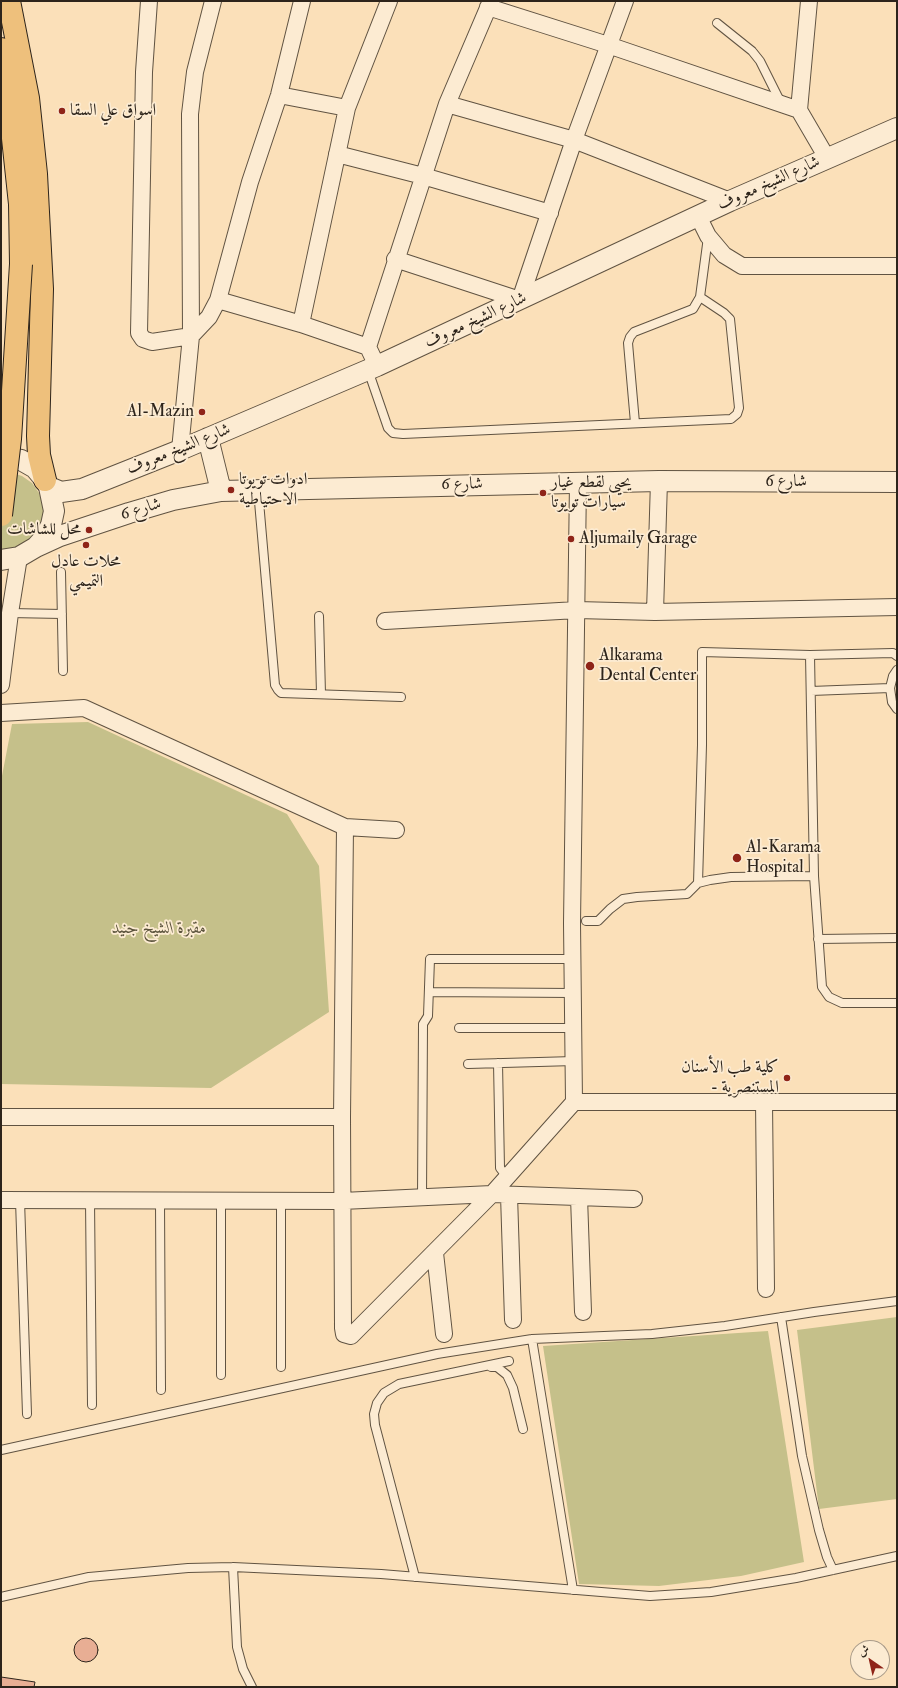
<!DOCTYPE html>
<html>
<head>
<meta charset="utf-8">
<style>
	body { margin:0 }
	#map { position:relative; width:898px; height:1688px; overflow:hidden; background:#fbe0b9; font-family:"IM FELL Double Pica",Amiri,serif }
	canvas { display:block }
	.frame { position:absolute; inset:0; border:2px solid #2d241b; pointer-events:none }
	.north { position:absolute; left:850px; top:1640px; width:40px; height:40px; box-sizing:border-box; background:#fcebd2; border:1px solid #a99b89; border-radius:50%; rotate:326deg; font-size:11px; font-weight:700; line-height:16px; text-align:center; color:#2d241b }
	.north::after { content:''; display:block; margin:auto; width:14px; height:18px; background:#8f2418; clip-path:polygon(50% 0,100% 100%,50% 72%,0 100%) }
</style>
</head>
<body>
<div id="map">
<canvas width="898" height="1688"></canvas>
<div class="frame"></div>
<div class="north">ش</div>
</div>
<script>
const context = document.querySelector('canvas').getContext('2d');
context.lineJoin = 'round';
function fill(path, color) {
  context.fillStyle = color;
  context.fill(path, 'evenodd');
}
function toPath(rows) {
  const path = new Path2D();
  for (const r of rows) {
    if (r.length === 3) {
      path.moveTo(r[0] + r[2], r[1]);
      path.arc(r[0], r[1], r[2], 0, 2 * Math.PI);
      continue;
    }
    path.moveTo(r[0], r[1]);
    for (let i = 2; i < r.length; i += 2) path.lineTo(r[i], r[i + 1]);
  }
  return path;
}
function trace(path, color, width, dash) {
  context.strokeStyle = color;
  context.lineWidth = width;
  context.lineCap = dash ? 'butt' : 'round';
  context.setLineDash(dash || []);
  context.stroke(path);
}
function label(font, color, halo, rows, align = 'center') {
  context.font = font + ' "IM FELL Double Pica",Amiri,serif';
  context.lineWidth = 3.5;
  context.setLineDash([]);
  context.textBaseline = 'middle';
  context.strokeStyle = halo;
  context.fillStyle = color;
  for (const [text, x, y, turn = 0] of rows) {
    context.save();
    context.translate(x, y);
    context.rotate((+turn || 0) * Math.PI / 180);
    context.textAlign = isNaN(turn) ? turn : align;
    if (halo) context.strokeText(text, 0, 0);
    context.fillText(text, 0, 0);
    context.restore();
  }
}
fill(toPath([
	[1,472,10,472,22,476,32,483,39,493,43,505,43,517,38,529,31,539,20,547,6,550,1,549],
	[88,722,287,814,319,866,329,1012,211,1088,1,1084,1,781,12,724],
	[897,1317,897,1499,819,1509,797,1330],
	[768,1331,804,1562,741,1576,659,1586,579,1584,543,1346]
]), '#c5c08a');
const building = toPath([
	[86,1650,12],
	[1,1677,35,1682,34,1687,1,1687,1,1677]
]);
fill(building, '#e8ae94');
trace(building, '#2d241b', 1);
const service = toPath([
	[717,23,752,51,760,61,781,103],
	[368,370,388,428,393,433,403,434,731,419,737,414,739,408,730,319,724,313,700,297,708,237],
	[635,423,628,343,630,337,634,332,693,309,700,297],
	[258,490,275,685,278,690,281,693,401,697],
	[61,572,63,671],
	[10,613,62,614],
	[319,616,321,694],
	[897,670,893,676,890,688,892,702,897,709],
	[811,691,890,688],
	[814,876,822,987,829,997,842,1003,897,1003],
	[698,883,702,745,702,652,810,655,893,653,897,656],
	[586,921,598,921,610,909,623,899,637,897,687,894,698,883,710,880,731,877,814,876,810,655],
	[818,939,897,938],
	[429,992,573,993],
	[459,1028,573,1028],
	[498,1063,500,1168,507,1177],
	[468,1064,574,1061],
	[422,1198,423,1024,428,1016,430,959,572,959],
	[20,1200,27,1414],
	[90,1200,92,1405],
	[160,1201,161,1390],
	[281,1201,281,1367],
	[781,1317,802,1456,819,1530,827,1557,833,1570],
	[532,1339,573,1590],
	[491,1367,497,1367,507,1375,513,1388,523,1429],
	[221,1375,221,1201],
	[1,1450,437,1354,532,1339,652,1334,725,1326,814,1312,897,1301],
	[233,1567,237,1647,243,1669,252,1687],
	[415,1577,375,1425,374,1414,377,1403,384,1393,399,1384,509,1361],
	[1,1597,89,1577,188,1568,233,1567,381,1574,650,1596,711,1592,796,1578,897,1556]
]);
const minor = toPath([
	[149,1,144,72,139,333,143,339,152,342,191,336,209,317,218,300,250,182,279,95,302,1],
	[809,1,799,110,827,158],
	[488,7,608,45,799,110],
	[279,95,347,108],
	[447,104,574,140,730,201],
	[337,154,423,176,550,213],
	[698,216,708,236,724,255,742,266,897,266],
	[395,259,520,300,574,140,625,1],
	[218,300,301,324,368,347],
	[301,324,347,108,389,1],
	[377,366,368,347,447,104,491,1],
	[180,450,191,336,190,114,195,72,213,1],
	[655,612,659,481],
	[385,621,577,610,655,612,897,607],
	[1,685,10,613,19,557],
	[1,713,84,708,345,827,396,830],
	[345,827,342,1117,343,1328,344,1334,351,1336,492,1194,574,1102,572,923,578,482],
	[574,1102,897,1102],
	[764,1102,766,1289],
	[1,1117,342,1117],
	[509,1195,513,1320],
	[579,1197,583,1312],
	[1,1200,342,1201,492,1194,634,1199],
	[435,1253,444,1334]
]);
const tertiary = toPath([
	[208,438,221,491],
	[1,457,21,460,35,468,45,480,49,487,54,511,51,525,45,537,36,547,19,557,1,560],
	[49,487,61,492,82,489,180,450,377,366,730,201,897,128],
	[36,547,60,536,129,513,173,500,221,491,659,481,897,482]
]);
const primary = toPath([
	[9,1,28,98,36,174,42,289,38,436,39,455,45,480],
	[1,49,10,110,20,204,21,264]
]);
trace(service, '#605342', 10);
trace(minor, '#605342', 18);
trace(tertiary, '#605342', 22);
trace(primary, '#2d241b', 24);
trace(service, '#fcebd2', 8);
trace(minor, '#fcebd2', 16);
trace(tertiary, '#fcebd2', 20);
trace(primary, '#eec07c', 22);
const primaryBridge = toPath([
	[1,515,10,439,21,264]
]);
trace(primaryBridge, '#2d241b', 24, []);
trace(primaryBridge, '#eec07c', 22);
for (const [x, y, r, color] of [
	[62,111,4,"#8f2418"],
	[202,412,4,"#8f2418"],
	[231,490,4,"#8f2418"],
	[543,493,4,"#8f2418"],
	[89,530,4,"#8f2418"],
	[571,539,4,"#8f2418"],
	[86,545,4,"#8f2418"],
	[590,666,5,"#8f2418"],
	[737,858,5,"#8f2418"],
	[787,1078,4,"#8f2418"]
]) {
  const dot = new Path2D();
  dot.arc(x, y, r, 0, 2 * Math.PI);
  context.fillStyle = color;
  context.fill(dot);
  trace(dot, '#fcebd2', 1.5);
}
label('17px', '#2d241b', '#fcebd2', [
	["اسواق علي السقا",70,111],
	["Al-Mazin",194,412,"right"],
	["ادوات تويوتا",239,480],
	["الاحتياطية",239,500],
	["يحيى لقطع غيار",551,483],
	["سيارات تويوتا",551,503],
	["محل للشاشات",81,530,"right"],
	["Aljumaily Garage",579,539],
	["محلات عادل",86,562,"center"],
	["التميمي",86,582,"center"],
	["Alkarama",599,656],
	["Dental Center",599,676],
	["Al-Karama",746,848],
	["Hospital",746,868],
	["كلية طب الأسنان",779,1068,"right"],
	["- المستنصرية",779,1088,"right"]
], 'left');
label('17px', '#2d241b', '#fcebd2', [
	["شارع الشيخ معروف",769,184,-24],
	["شارع الشيخ معروف",476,321,-25],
	["شارع الشيخ معروف",179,450,-22],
	["شارع 6",786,482],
	["شارع 6",462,485,-1],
	["شارع 6",141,510,-17]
]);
label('italic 17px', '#5b533c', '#fcebd2', [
	["مقبرة الشيخ جنيد",159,929]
]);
</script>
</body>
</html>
